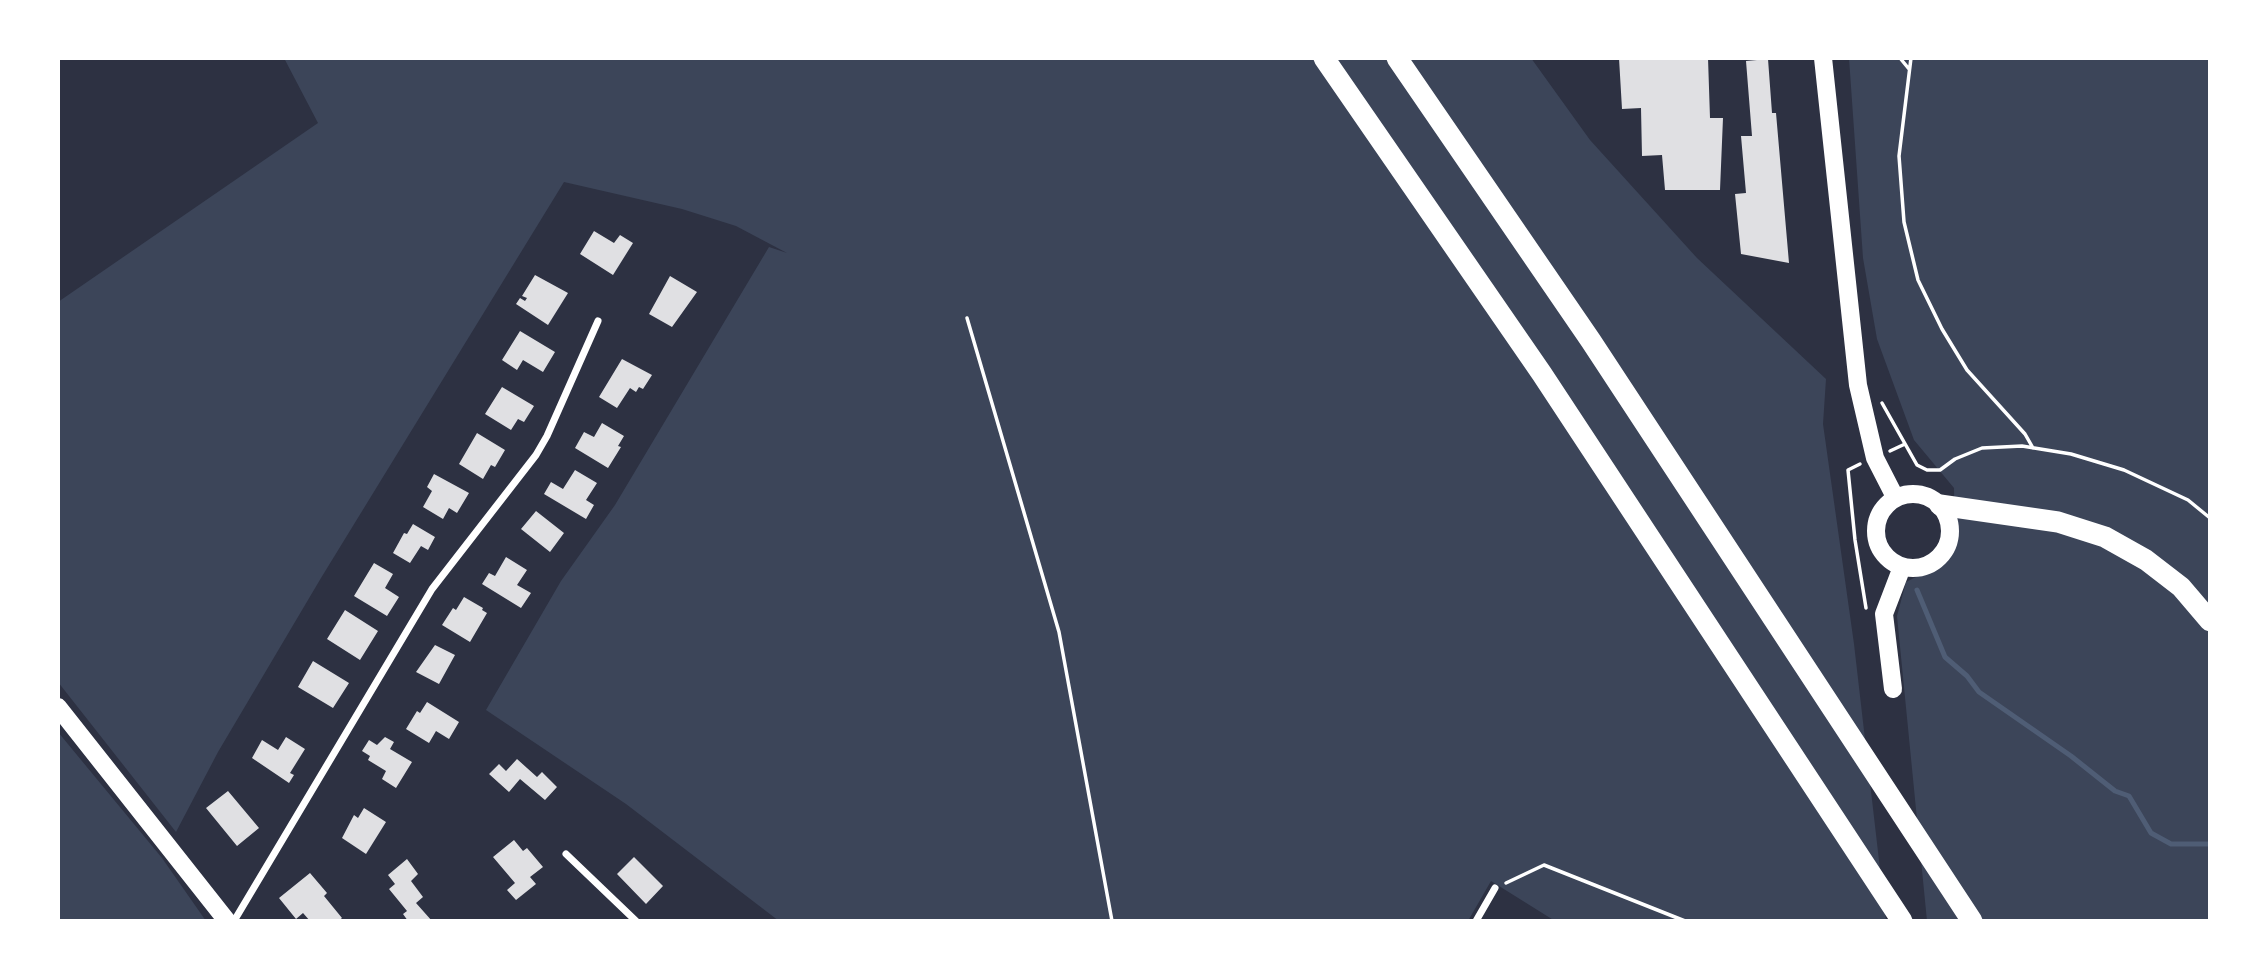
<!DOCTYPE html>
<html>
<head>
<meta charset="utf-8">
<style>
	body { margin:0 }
	#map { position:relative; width:2268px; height:979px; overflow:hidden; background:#2d3142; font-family:"Alegreya Sans",sans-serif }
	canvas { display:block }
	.frame { position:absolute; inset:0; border:60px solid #fff; pointer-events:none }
</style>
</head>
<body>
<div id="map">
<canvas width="2268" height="979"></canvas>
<div class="frame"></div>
</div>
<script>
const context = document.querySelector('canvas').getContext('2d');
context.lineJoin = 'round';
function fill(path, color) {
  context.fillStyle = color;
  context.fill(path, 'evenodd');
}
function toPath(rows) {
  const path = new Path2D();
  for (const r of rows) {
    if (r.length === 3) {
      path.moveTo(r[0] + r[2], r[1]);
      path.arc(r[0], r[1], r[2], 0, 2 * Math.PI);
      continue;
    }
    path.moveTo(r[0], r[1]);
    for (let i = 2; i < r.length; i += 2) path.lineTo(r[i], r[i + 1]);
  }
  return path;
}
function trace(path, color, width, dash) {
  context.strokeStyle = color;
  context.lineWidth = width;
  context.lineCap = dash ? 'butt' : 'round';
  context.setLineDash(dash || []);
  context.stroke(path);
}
fill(toPath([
	[284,58,1531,58,1590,140,1697,258,1826,379,1823,424,1854,644,1886,921,1555,921,1491,881,1468,921,779,921,626,804,486,710,561,581,615,505,769,247,787,253,736,226,682,209,564,182,321,578,218,752,176,832,58,682,58,302,318,123],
	[1849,58,2210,58,2210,921,1927,921,1897,616,1906,582,1940,565,1955,543,1954,488,1914,440,1877,339,1863,258],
	[58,732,162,858,206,921,58,921]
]), '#3c4559');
trace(toPath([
	[1917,590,1945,657,1967,676,1979,692,2071,756,2115,791,2129,796,2151,833,2171,844,2210,844]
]), '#4f5d75', 5);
fill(toPath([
	[1619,58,1708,58,1710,118,1723,118,1720,190,1665,190,1662,155,1642,156,1641,108,1622,109],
	[1768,59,1772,113,1776,113,1789,263,1741,254,1735,194,1746,193,1741,136,1752,136,1746,61],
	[594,231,614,243,620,235,633,243,613,275,580,254],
	[535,275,568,293,548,325,516,304,520,298,525,301,527,298,522,296],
	[670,276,697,292,672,327,649,314],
	[520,331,555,352,543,372,523,360,517,370,502,360],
	[622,359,652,375,643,389,639,387,636,392,630,388,617,408,599,397],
	[502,387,534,406,524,422,518,419,511,430,485,414],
	[602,423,624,436,618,446,621,447,608,468,575,448,584,432,594,437],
	[477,433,505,450,495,467,491,465,483,479,459,464],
	[575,470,597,483,586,500,594,505,586,519,544,494,551,482,563,489],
	[434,474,469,493,457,513,449,508,443,519,423,507,432,491,427,487],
	[536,511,564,533,550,552,521,529],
	[413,524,435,537,428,550,421,546,410,563,393,553,404,533,407,534],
	[506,557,527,570,517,585,531,593,521,608,482,584,489,573,495,576],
	[374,563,393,574,385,588,399,597,387,616,354,596],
	[464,597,483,608,482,610,487,613,470,642,442,625,453,608,456,610],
	[345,610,378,631,360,660,327,639],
	[435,645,455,655,439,684,416,672],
	[313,661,349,683,333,708,298,687],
	[427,702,459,722,449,739,436,731,429,743,406,729,417,711,420,713],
	[286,737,305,749,290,773,294,775,289,783,252,758,262,740,278,750],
	[385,737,394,742,390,749,412,762,396,788,382,779,386,771,368,760,370,756,362,751,369,740,377,745],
	[517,759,537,777,542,772,557,787,545,800,520,779,509,792,489,774,499,764,506,771],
	[228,791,259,828,237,846,206,808],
	[364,808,386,822,366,854,342,838,354,815,358,818],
	[514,840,523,851,527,848,543,867,530,877,536,884,516,900,507,890,515,883,493,857],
	[634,857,663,886,646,904,617,874],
	[407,859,418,874,411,881,423,897,416,903,432,921,408,921,403,914,407,911,389,889,395,884,388,875],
	[310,873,327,893,324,896,342,918,338,921,310,921,303,913,296,919,279,898]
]), '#e0e0e3');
trace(toPath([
	[1900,58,1909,69],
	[1911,58,1899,156,1904,222,1918,280,1942,329,1967,370,2025,434,2033,448],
	[967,318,1059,632,1112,921],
	[1882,403,1917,465,1927,470,1940,470,1955,459,1982,448,2022,446,2071,454,2124,470,2188,500,2210,518],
	[1890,451,1905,444],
	[1860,464,1848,470,1855,540,1866,608],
	[1506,883,1544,865,1685,921]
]), '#fff', 3.5);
trace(toPath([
	[566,854,636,921],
	[234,921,432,589,536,455,547,436,598,321],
	[1476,921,1495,888]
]), '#fff', 7);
trace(toPath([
	[1823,58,1858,385,1875,458,1895,497],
	[1913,531,37],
	[1893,689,1884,614,1902,567],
	[58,707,227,921]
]), '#fff', 18);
trace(toPath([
	[1324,58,1542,374,1902,921],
	[1397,58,1591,341,1972,921],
	[1940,505,2058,522,2105,537,2146,560,2181,587,2210,621]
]), '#fff', 21);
</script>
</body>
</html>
